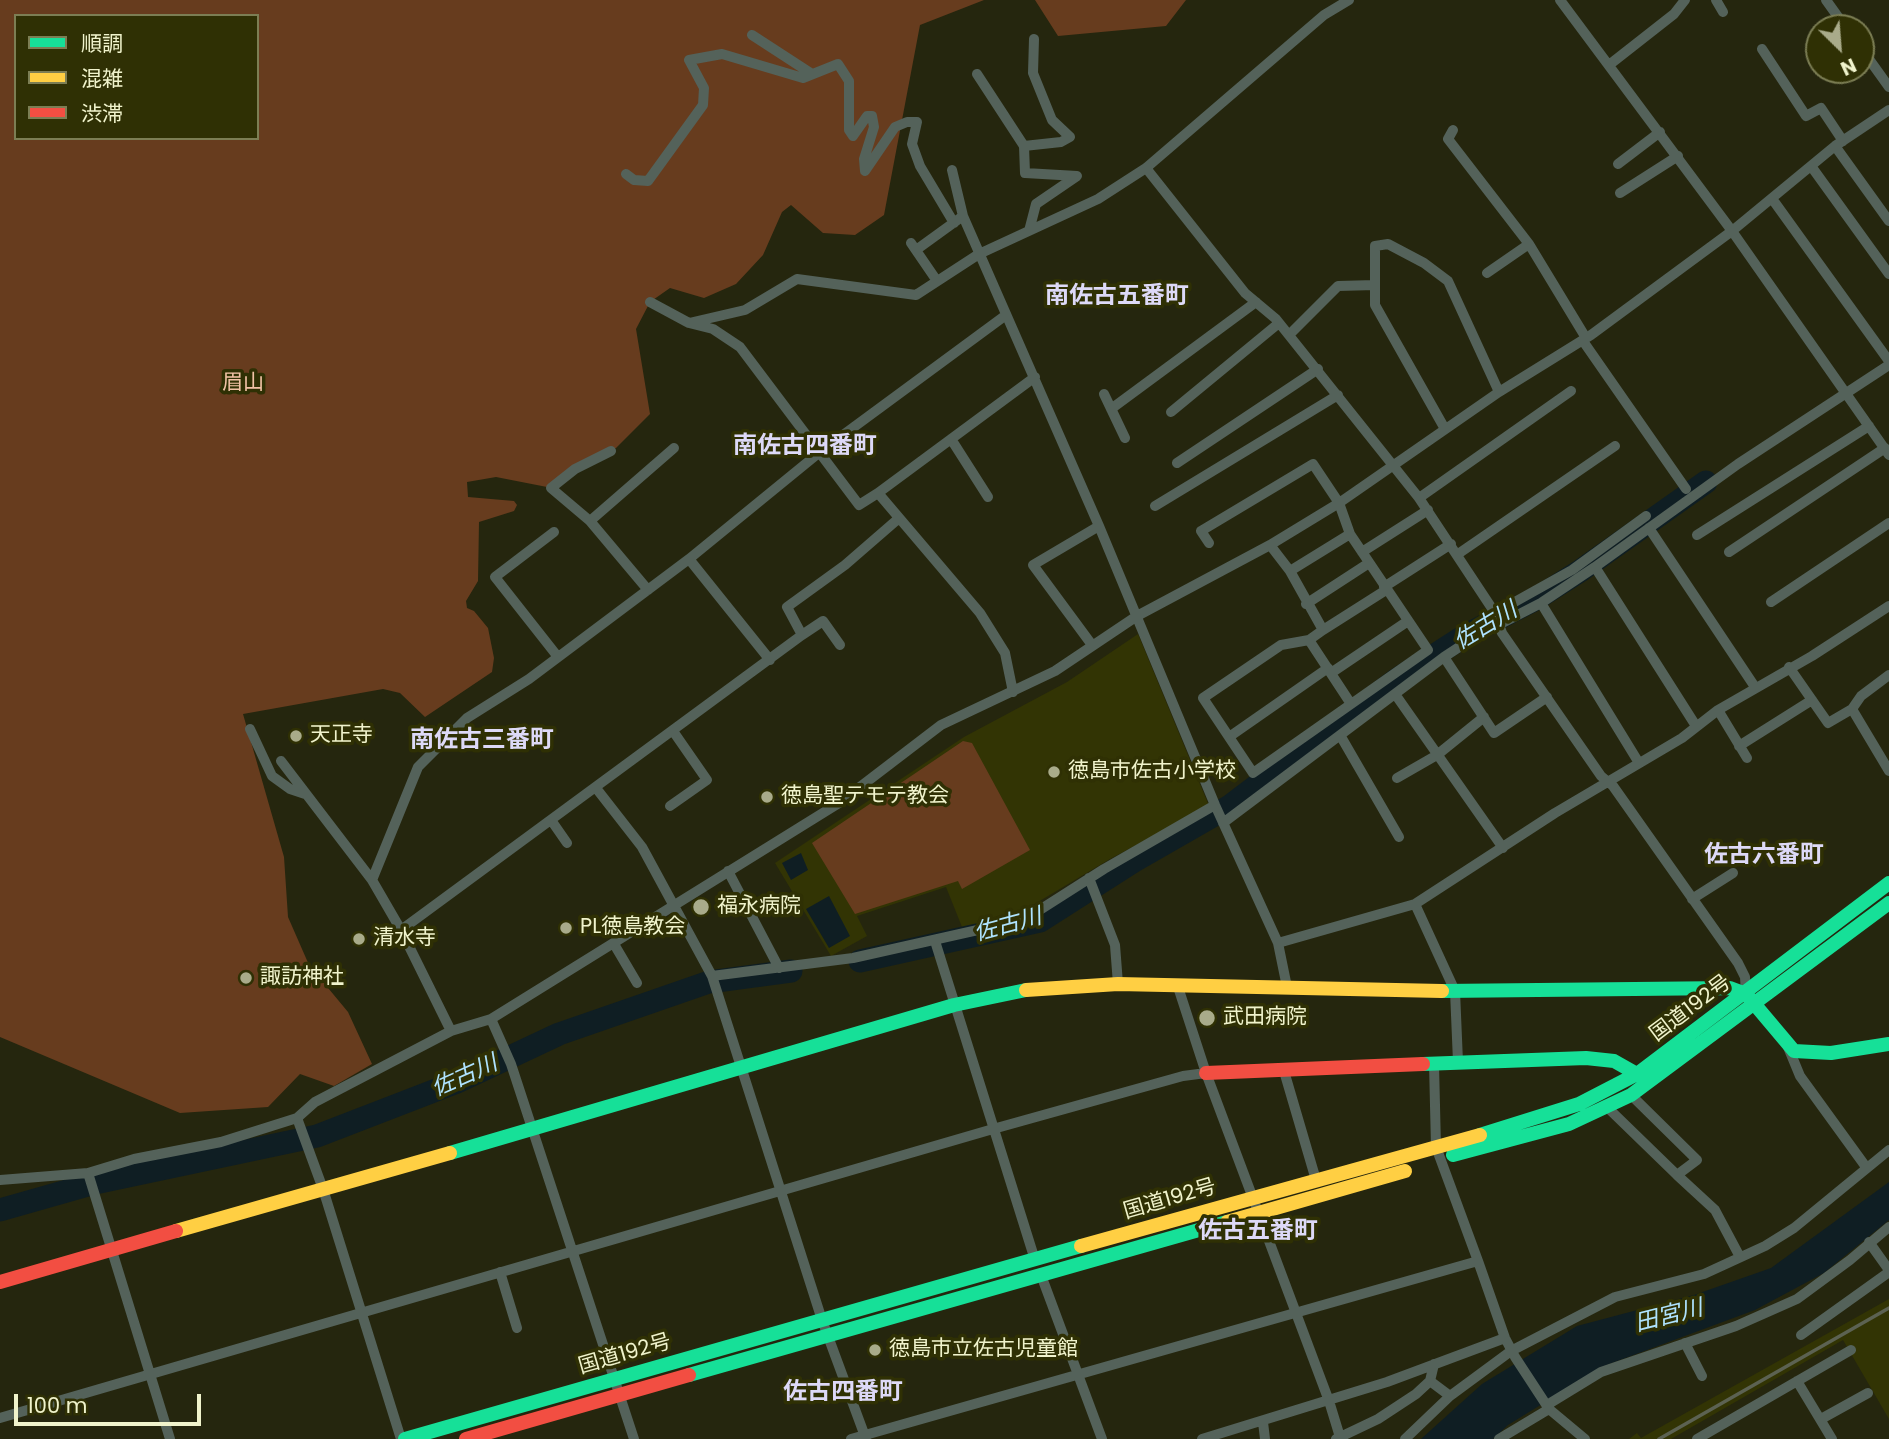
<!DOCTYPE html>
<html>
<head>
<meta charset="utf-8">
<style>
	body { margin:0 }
	#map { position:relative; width:1889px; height:1439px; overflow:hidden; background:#25260e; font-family:Poppins,"Noto Sans JP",sans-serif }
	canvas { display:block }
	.legend { position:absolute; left:14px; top:14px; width:245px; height:126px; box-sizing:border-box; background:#2f3004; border:2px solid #7c7e54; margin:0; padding:9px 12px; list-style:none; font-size:21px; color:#f0f3cc }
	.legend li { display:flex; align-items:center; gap:14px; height:35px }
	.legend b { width:35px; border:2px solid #7c7e54 }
	.north { position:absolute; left:1805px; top:14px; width:70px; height:70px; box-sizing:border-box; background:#2f3004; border:2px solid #7c7e54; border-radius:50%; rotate:155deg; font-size:19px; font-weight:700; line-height:28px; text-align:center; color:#f0f3cc }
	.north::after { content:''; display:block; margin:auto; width:24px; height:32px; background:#a9ab8a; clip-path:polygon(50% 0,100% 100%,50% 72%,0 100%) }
	.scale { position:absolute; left:14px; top:1394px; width:187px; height:32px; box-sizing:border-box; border:4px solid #f0f3cc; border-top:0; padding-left:9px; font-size:21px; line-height:24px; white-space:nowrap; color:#f0f3cc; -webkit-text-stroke:5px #2f3004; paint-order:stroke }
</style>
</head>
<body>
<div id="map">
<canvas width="1889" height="1439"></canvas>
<ul class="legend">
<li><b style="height:9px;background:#16e098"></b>順調</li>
<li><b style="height:9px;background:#ffcf43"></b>混雑</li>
<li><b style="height:9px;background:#f24e42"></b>渋滞</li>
</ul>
<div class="north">N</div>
<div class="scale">100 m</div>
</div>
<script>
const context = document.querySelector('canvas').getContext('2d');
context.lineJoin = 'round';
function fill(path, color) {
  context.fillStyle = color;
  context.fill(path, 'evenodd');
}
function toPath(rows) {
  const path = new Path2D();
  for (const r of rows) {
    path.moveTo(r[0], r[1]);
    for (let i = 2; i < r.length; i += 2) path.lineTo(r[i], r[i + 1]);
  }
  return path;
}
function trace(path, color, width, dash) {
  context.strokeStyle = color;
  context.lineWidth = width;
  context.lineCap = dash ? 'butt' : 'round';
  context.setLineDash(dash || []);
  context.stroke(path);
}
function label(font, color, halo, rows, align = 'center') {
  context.font = font + ' Poppins,"Noto Sans JP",sans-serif';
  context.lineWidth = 7;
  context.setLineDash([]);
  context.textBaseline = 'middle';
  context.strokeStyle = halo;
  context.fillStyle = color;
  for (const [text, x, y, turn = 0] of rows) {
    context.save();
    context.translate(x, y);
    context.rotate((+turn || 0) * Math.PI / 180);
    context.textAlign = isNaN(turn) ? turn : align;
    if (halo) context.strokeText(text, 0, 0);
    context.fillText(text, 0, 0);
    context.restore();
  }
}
fill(toPath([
	[1138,634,1209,806,1110,859,1033,905,964,932,946,887,857,916,867,936,831,956,775,863,964,737,1067,682],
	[1889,1299,1889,1419,1843,1340,1671,1439,1629,1439,1637,1433,1641,1438]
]), '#323404');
fill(toPath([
	[0,0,984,0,920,25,884,215,855,235,823,233,791,205,782,212,763,255,736,284,704,298,670,288,650,302,636,329,650,414,616,448,587,459,547,487,496,477,467,482,468,497,514,501,517,505,514,511,479,522,478,581,466,601,467,608,474,611,488,628,494,658,492,672,425,717,400,693,383,689,243,714,284,857,288,917,309,965,348,1012,372,1064,334,1086,300,1074,268,1107,180,1113,0,1037],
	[16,16,257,16,257,138,16,138],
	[1035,0,1186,0,1166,26,1058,36],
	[963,741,972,743,1030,850,962,889,958,881,855,914,812,843]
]), '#673c1e');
fill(toPath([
	[801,853,808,870,791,880,782,863],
	[829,896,850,936,829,948,806,909],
	[1889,1182,1889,1220,1824,1273,1755,1310,1604,1366,1508,1425,1493,1439,1421,1439,1482,1384,1577,1326,1694,1295,1771,1268]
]), '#0f1e23');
trace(toPath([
	[860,961,1040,921,1134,861,1230,806,1396,680,1466,635,1536,599,1580,571,1706,482],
	[0,1210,95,1183,317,1136,457,1082,559,1034,709,982,791,971]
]), '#0f1e23', 23);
trace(toPath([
	[1560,0,1732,231,1889,455],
	[1716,0,1723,12],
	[1826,0,1846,28],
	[752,35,812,74],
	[1861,48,1889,87],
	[1762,49,1806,116,1821,108,1843,141],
	[1609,65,1674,14,1685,0],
	[977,74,1024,146,1061,142,1070,137,1052,120,1033,73,1034,39],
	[1453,130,1448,139,1529,244,1586,338],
	[1024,146,1025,173,1077,176,1036,204,1029,231],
	[1835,146,1889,221],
	[1618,164,1660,132],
	[1811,166,1889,274],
	[1146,168,1245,293,1276,319,1419,498,1495,613,1502,633,1601,776,1613,786,1738,963,1745,977,1746,993],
	[952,170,963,216],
	[626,174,634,180,648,181,703,105,704,88,689,60,722,54,803,78,838,64,849,81,849,130,853,136,867,116,872,116,874,127,864,159,865,171,895,127,907,122,917,122,912,144,920,166,954,223],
	[1620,193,1678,156],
	[1773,200,1889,361],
	[911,243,937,281],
	[916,250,963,216,1099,526,1215,805,1278,943,1287,987],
	[1487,273,1529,244],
	[1375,285,1375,246,1388,244,1424,263,1448,281,1499,392],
	[650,302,689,323,713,329,740,347,859,505,878,493],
	[689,323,745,310,797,279,916,295,979,254,1098,199,1146,168,1324,15,1349,0],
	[1289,335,1338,286,1375,285,1375,305,1445,429],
	[1583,341,1686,489],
	[1104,394,1125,438],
	[1111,409,1256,302],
	[1171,412,1279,323],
	[951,439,988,497],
	[611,451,575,469,551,488,590,521,648,590],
	[1177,463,1318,369],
	[1419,498,1571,391],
	[1155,506,1338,395],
	[590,521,674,448],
	[1649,528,1755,687],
	[554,532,495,577,558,657],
	[1697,535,1869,426],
	[1209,543,1201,531,1313,464,1339,503,1350,534,1428,650,1253,773,1203,698,1281,645,1309,640,1351,704],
	[1270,545,1290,571,1323,630,1309,640],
	[1362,552,1428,510],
	[1729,552,1885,448],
	[1458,554,1615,446],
	[689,559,770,660],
	[1595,567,1738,464,1889,365],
	[1290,571,1350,534],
	[1384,587,1451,544],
	[1771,602,1889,523],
	[1541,603,1639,763],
	[1306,604,1369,563],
	[1495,613,1572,570,1646,516],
	[1323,630,1386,590],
	[802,635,823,621,840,645],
	[1092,645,1033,565,1099,526],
	[1444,657,1494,733,1547,697],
	[1789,667,1828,723,1852,709,1889,771],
	[1331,673,1408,621],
	[1013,692,1005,653,980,613,878,493,1035,377],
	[1395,694,1503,848],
	[1852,709,1861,696,1889,675],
	[1718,710,1747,758],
	[250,729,272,776,290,789,305,794],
	[1340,735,1399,837],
	[1229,737,1328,668],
	[1739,746,1812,700],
	[281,761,372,880],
	[1397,778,1437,755,1484,717],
	[596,788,642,847,712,976,822,1320,866,1439],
	[670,806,707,780,673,731],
	[551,820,567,843],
	[1223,823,1444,657,1473,638,1541,603,1595,567,1696,726],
	[728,871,779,968],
	[1089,878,1115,945,1118,984],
	[1692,899,1733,873],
	[1415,904,1455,991,1458,1062],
	[401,930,802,635,787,607,845,565,898,519],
	[935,941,1035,1260],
	[1278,943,1415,904,1555,813,1682,738,1718,710,1812,656,1889,606],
	[614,944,637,983],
	[712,976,853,958,1009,923,1035,913,1104,869,1215,805],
	[1178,987,1206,1073,1329,1401,1340,1437],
	[491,1019,511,1064,634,1439],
	[451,1031,401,930,372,880,418,767,467,718,529,679,689,559,820,452,1006,315],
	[1788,1047,1800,1076,1866,1167],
	[1284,1071,1316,1180],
	[1608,1108,1677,1175,1697,1160,1631,1095],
	[297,1118,323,1189,401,1439],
	[88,1173,170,1439],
	[1677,1175,1715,1210,1740,1257],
	[0,1180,88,1173,134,1159,221,1142,297,1118,315,1102,451,1031,491,1019,839,803,941,725,1055,671,1137,616,1270,545,1339,503,1499,392,1591,335,1732,231,1835,146,1889,110],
	[1869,1242,1889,1270],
	[1478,1261,1505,1338,1515,1357,1549,1409,1585,1439],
	[500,1272,517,1328],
	[1041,1275,1102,1439],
	[1801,1335,1889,1272],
	[1685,1343,1702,1376],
	[1797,1381,1832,1439],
	[1450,1396,1511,1351,1615,1297,1704,1274,1765,1246,1794,1228,1889,1150],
	[1547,1405,1601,1372,1736,1326,1797,1299,1850,1260,1889,1227],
	[0,1418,993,1129,1183,1076,1206,1073],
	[1821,1419,1868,1393],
	[1263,1422,1265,1439],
	[851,1439,1478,1261,1436,1147,1434,1064],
	[1202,1439,1387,1382,1505,1338],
	[1336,1439,1378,1419,1416,1394,1430,1381,1434,1364],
	[1405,1439,1450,1396,1430,1381],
	[1499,1439,1549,1409],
	[1697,1439,1851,1350]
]), '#54625a', 10);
trace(toPath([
	[1442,991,1730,988,1746,994,1794,1051,1831,1053,1889,1044],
	[1423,1064,1586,1058,1614,1061,1637,1074],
	[1480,1135,1579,1104,1637,1074,1889,883],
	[450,1153,954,1005,1026,990],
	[1453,1155,1569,1124,1631,1095,1889,903],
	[689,1375,1227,1222],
	[405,1439,1081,1246]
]), '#16e098', 14);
trace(toPath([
	[1026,990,1118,984,1442,991],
	[1227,1222,1405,1171],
	[176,1231,450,1153],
	[1081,1246,1480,1135]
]), '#ffcf43', 14);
trace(toPath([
	[1206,1073,1423,1064],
	[0,1282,176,1231],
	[466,1439,689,1375]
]), '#f24e42', 14);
trace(toPath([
	[1659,1439,1889,1308]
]), '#5c6252', 3.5);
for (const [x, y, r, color] of [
	[296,736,7,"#a9ab8a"],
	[1054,772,7,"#a9ab8a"],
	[767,797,7,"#a9ab8a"],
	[701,907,9,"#a9ab8a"],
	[566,928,7,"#a9ab8a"],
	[359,939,7,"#a9ab8a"],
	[246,978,7,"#a9ab8a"],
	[1207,1018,9,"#a9ab8a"],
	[875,1350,7,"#a9ab8a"]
]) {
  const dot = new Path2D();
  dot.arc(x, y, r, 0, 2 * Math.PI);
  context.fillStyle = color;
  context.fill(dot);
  trace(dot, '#2f3004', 2.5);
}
label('21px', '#f1c2a6', '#2f3004', [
	["眉山",243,384]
]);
label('21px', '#f0f3cc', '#2f3004', [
	["天正寺",310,736],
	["徳島市佐古小学校",1068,772],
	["徳島聖テモテ教会",781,797],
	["福永病院",717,907],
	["PL徳島教会",580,928],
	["清水寺",373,939],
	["諏訪神社",260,978],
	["武田病院",1223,1018],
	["徳島市立佐古児童館",889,1350]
], 'left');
label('21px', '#f0f3cc', '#2f3004', [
	["国道192号",1691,1009,-37],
	["国道192号",1170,1200,-16],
	["国道192号",625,1355,-16]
]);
label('italic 23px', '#afe3ff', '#2f3004', [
	["佐古川",1486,627,-31],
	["佐古川",1008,926,-15],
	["佐古川",465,1077,-24],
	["田宮川",1669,1317,-14]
]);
label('bold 24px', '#ddd9f7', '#2f3004', [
	["南佐古五番町",1117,297],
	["南佐古四番町",805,447],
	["南佐古三番町",482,741],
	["佐古六番町",1764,856],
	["佐古五番町",1258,1232],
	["佐古四番町",843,1393]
]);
</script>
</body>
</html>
